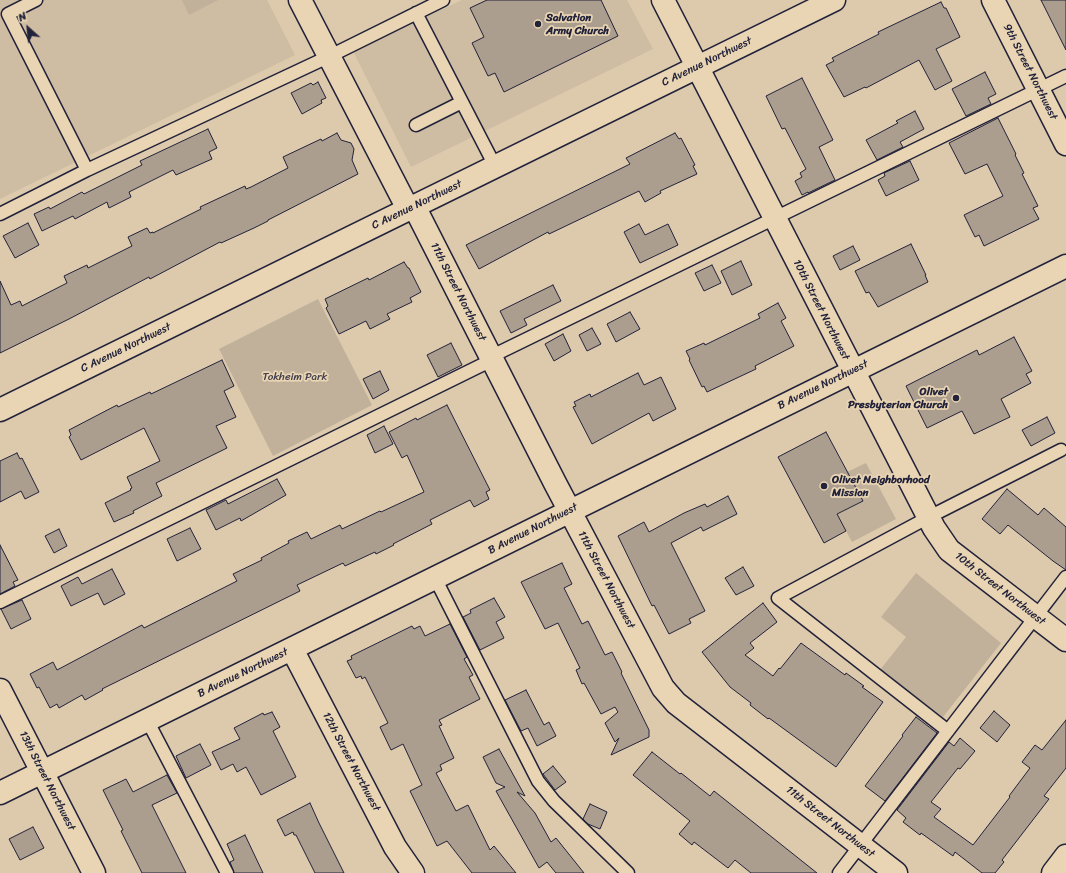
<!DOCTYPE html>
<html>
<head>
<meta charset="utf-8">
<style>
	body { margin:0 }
	#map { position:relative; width:1066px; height:873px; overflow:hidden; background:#ddcaac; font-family:Sriracha,sans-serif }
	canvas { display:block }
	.north { position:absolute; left:8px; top:8px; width:40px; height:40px; -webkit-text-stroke:3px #e9d5b3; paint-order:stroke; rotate:333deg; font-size:11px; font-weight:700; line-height:16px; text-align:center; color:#22223b }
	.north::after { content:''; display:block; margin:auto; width:14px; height:18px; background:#22223b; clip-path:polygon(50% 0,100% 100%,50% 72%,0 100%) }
</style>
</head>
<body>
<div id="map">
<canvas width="1066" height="873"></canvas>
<div class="north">N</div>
</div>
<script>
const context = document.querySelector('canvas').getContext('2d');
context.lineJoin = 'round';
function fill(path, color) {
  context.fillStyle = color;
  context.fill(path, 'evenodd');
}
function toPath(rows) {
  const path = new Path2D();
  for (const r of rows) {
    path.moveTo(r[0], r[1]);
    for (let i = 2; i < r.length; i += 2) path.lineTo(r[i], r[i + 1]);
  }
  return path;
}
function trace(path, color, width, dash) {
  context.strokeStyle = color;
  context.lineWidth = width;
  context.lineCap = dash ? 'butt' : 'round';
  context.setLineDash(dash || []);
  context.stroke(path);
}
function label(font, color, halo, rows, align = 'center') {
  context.font = font + ' Sriracha,sans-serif';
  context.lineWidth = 3.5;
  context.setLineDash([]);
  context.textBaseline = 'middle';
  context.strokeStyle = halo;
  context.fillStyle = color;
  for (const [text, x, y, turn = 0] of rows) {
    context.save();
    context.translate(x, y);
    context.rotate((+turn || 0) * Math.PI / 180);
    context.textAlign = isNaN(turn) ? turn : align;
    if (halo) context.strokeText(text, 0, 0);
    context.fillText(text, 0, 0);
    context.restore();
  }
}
fill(toPath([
	[0,0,267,0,295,55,0,199],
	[462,0,627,0,653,49,411,167,353,51]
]), '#cebda3');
fill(toPath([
	[182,0,218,0,189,15],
	[318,299,372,405,273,456,219,349],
	[866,463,896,519,852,542,837,514,862,501,847,472],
	[916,573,1001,643,943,717,880,670,906,637,881,617]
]), '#c1b19b');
const building = toPath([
	[487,0,601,0,618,36,504,92,495,73,488,76,472,43,484,37,470,8,487,0],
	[1041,0,1066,0,1066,50,1041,0],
	[941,2,944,8,946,8,960,37,936,49,952,81,935,90,919,60,866,88,865,87,844,97,826,65,834,61,832,58,879,34,878,32,941,2],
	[985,72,996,94,988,98,991,104,966,116,952,89,985,72],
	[802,78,833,140,819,147,835,180,808,193,808,192,802,195,795,181,802,177,800,173,806,169,785,128,782,129,766,96,802,78],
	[318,82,326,98,321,100,322,103,302,114,291,93,311,83,313,85,318,82],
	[915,111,924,129,900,142,903,147,877,160,866,140,898,123,896,121,915,111],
	[998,118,1016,154,1015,155,1024,173,1022,174,1038,206,1033,208,1039,219,984,246,979,235,975,237,964,215,1003,196,987,164,965,174,949,143,998,118],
	[208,129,217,148,209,152,212,159,176,175,173,170,129,192,131,197,109,208,107,202,75,219,73,216,42,231,34,214,49,207,50,209,82,192,84,194,142,165,140,161,208,129],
	[337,133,341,140,351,143,354,149,352,160,358,174,268,220,268,221,254,228,221,243,220,242,150,279,149,277,69,319,0,353,0,281,11,305,20,301,22,306,67,283,64,276,87,265,88,268,132,246,128,237,147,228,150,233,153,232,153,233,201,209,200,207,245,186,246,189,251,187,288,168,283,157,321,139,322,141,337,133],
	[675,133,679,139,681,138,695,165,693,166,697,174,660,191,661,193,645,202,639,191,549,234,548,232,479,269,466,245,630,164,626,158,675,133],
	[910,161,919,180,886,196,878,180,885,176,884,173,910,161],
	[28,223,39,245,15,258,3,236,28,223],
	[639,224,645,235,668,224,678,245,640,263,624,232,639,224],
	[911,244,926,275,925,275,928,282,878,307,869,292,866,293,855,271,911,244],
	[853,246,860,260,840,270,833,256,853,246],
	[741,261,752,285,732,295,721,271,741,261],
	[404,262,408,268,409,268,421,292,410,298,412,302,387,314,390,319,370,329,366,321,339,334,326,308,328,306,325,299,368,278,369,280,404,262],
	[712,265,721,283,704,291,695,273,712,265],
	[553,285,561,301,524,319,527,325,511,333,500,311,553,285],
	[778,303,786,318,781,321,794,346,755,366,756,369,707,392,704,386,702,387,689,360,690,359,686,351,704,343,705,345,760,318,758,314,778,303],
	[630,312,640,329,616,342,607,324,630,312],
	[592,328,601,344,587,351,579,335,592,328],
	[563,334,571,351,554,361,545,344,563,334],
	[1014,337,1032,371,1026,374,1031,383,1001,399,1010,417,974,434,962,411,927,428,906,386,977,350,979,355,1014,337],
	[451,343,462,365,438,377,427,355,451,343],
	[222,360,234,386,224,391,236,417,216,426,227,448,156,483,162,496,133,511,134,513,114,522,105,503,131,490,130,489,132,488,127,477,160,461,144,428,81,460,69,437,71,435,69,430,117,405,118,407,150,392,151,394,222,360],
	[380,371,389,390,373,399,363,379,380,371],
	[638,373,644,385,661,377,676,409,653,421,649,413,592,444,573,407,576,406,574,402,590,394,591,397,638,373],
	[447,405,490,490,486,492,489,499,474,507,470,500,430,520,432,524,393,544,394,545,376,554,375,552,345,566,343,563,297,585,300,591,102,689,103,690,85,700,82,695,59,708,57,704,50,708,39,687,37,688,30,674,53,662,57,670,142,625,144,628,237,581,233,574,262,560,261,558,289,543,288,541,307,532,311,539,340,525,342,529,380,511,381,512,424,492,407,455,402,458,389,432,416,418,417,420,447,405],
	[1047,417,1055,433,1031,446,1022,430,1047,417],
	[384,426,393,444,375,453,367,435,384,426],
	[826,432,863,501,837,514,846,531,824,543,778,457,826,432],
	[17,453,20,459,22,458,39,492,25,499,21,491,0,502,0,461,17,453],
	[277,479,286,495,241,521,240,518,216,530,206,510,226,500,228,504,277,479],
	[1007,489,1038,515,1044,508,1066,527,1066,570,1053,561,1008,525,1000,534,982,519,1007,489],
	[728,496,737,514,703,531,701,527,671,543,705,611,689,619,691,623,669,634,654,605,652,606,618,536,644,522,649,532,684,513,705,504,707,507,728,496],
	[190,528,201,549,177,561,167,539,190,528],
	[59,529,67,546,54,553,45,536,59,529],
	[0,545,18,580,13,582,15,586,0,594,0,545],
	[562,563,572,584,564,588,582,624,588,621,605,655,612,652,622,672,621,673,649,730,649,737,611,755,619,738,615,742,605,723,618,712,615,707,601,714,584,683,582,684,576,670,580,668,558,623,545,629,521,582,562,563],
	[743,567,754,586,736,595,725,578,743,567],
	[112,569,125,594,104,605,98,593,71,606,61,586,78,577,82,584,112,569],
	[494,598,505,617,496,622,504,638,480,650,463,617,471,613,470,610,494,598],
	[22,600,31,619,11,629,1,609,22,600],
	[763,603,777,622,750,643,754,648,745,655,773,676,779,668,780,669,801,643,845,675,846,673,864,686,862,687,883,702,836,767,769,718,768,719,750,705,751,703,730,687,702,652,763,603],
	[450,624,467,657,464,659,473,675,469,677,480,699,439,720,442,725,439,726,454,758,440,765,442,770,436,773,456,811,468,805,490,850,494,846,516,873,472,873,447,841,437,846,410,791,422,785,403,744,391,750,380,727,388,723,365,677,362,679,361,676,356,678,347,661,352,659,351,656,412,626,414,629,420,626,425,636,450,624],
	[526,690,544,725,549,722,556,736,537,746,528,728,521,731,505,700,526,690],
	[994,711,1010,725,997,742,980,728,994,711],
	[272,712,280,727,273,731,296,777,261,795,246,767,237,772,233,764,221,770,212,752,240,739,234,728,263,713,264,715,272,712],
	[916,717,937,733,885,801,865,786,903,736,902,735,916,717],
	[1066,720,1066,768,1044,796,1049,799,1002,860,1004,862,995,873,982,873,955,852,953,856,921,833,920,835,903,822,906,818,897,810,949,742,954,746,960,738,975,751,960,769,958,768,931,802,941,809,934,817,973,845,1010,797,1009,796,1030,768,1022,762,1035,745,1042,750,1066,720],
	[200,744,211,765,186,778,176,756,200,744],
	[499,749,525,796,517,792,535,813,551,842,556,838,584,873,556,873,547,862,539,868,496,791,505,787,496,783,483,757,499,749],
	[652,752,680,774,681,773,710,796,714,791,817,873,751,873,735,860,728,868,694,842,692,845,679,834,690,821,633,775,652,752],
	[553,766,566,782,555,790,543,774,553,766],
	[167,775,177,793,152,805,186,873,142,873,121,831,123,830,103,790,126,779,133,792,167,775],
	[310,803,319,823,344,873,315,873,296,835,294,835,293,832,285,836,277,820,310,803],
	[590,804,607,812,600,829,588,824,583,819,590,804],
	[33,827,44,848,20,860,9,839,33,827],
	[245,835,263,873,234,873,230,862,234,860,227,844,245,835]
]);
fill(building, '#ab9e8e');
trace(building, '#22223b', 1);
const service = toPath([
	[36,0,8,14,87,170],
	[416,13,495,166],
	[416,125,462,102],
	[0,214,87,170,330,56,443,0],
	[490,357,1066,76],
	[435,578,538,781,554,801,628,873],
	[0,602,492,360],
	[147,720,227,873],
	[948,731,778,598,929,517,1061,450],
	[839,873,1066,577]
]);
const minor = toPath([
	[300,0,408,209],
	[663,0,934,528,949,550,1066,640],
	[993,0,1066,144],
	[414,206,555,483,663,688,676,703,896,873],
	[0,410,834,0],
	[292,649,395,847,413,873],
	[0,690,94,873],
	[0,793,1066,266],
	[1053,873,1066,856]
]);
trace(service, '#22223b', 15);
trace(minor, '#22223b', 25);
trace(service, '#e9d5b3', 12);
trace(minor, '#e9d5b3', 22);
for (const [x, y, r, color] of [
	[538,24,4,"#22223b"],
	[956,398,4,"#22223b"],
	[824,486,4,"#22223b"]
]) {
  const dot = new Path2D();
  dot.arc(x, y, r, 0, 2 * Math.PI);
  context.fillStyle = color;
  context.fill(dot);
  trace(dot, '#e9d5b3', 1.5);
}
label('bold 11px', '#22223b', '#e9d5b3', [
	["Salvation",546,18],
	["Army Church",546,31],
	["Olivet",948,392,"right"],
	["Presbyterian Church",948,405,"right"],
	["Olivet Neighborhood",832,480],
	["Mission",832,493]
], 'left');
label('11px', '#22223b', '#e9d5b3', [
	["C Avenue Northwest",707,62,-26],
	["9th Street Northwest",1030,72,63],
	["C Avenue Northwest",417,205,-26],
	["11th Street Northwest",458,292,63],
	["10th Street Northwest",821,310,63],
	["C Avenue Northwest",126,348,-26],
	["B Avenue Northwest",823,385,-26],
	["B Avenue Northwest",533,529,-27],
	["11th Street Northwest",606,580,62],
	["10th Street Northwest",1000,589,38],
	["B Avenue Northwest",243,673,-26],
	["12th Street Northwest",351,762,62],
	["13th Street Northwest",47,781,63],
	["11th Street Northwest",830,822,38]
]);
label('11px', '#423f4e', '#e9d5b3', [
	["Tokheim Park",295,377]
]);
</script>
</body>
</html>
